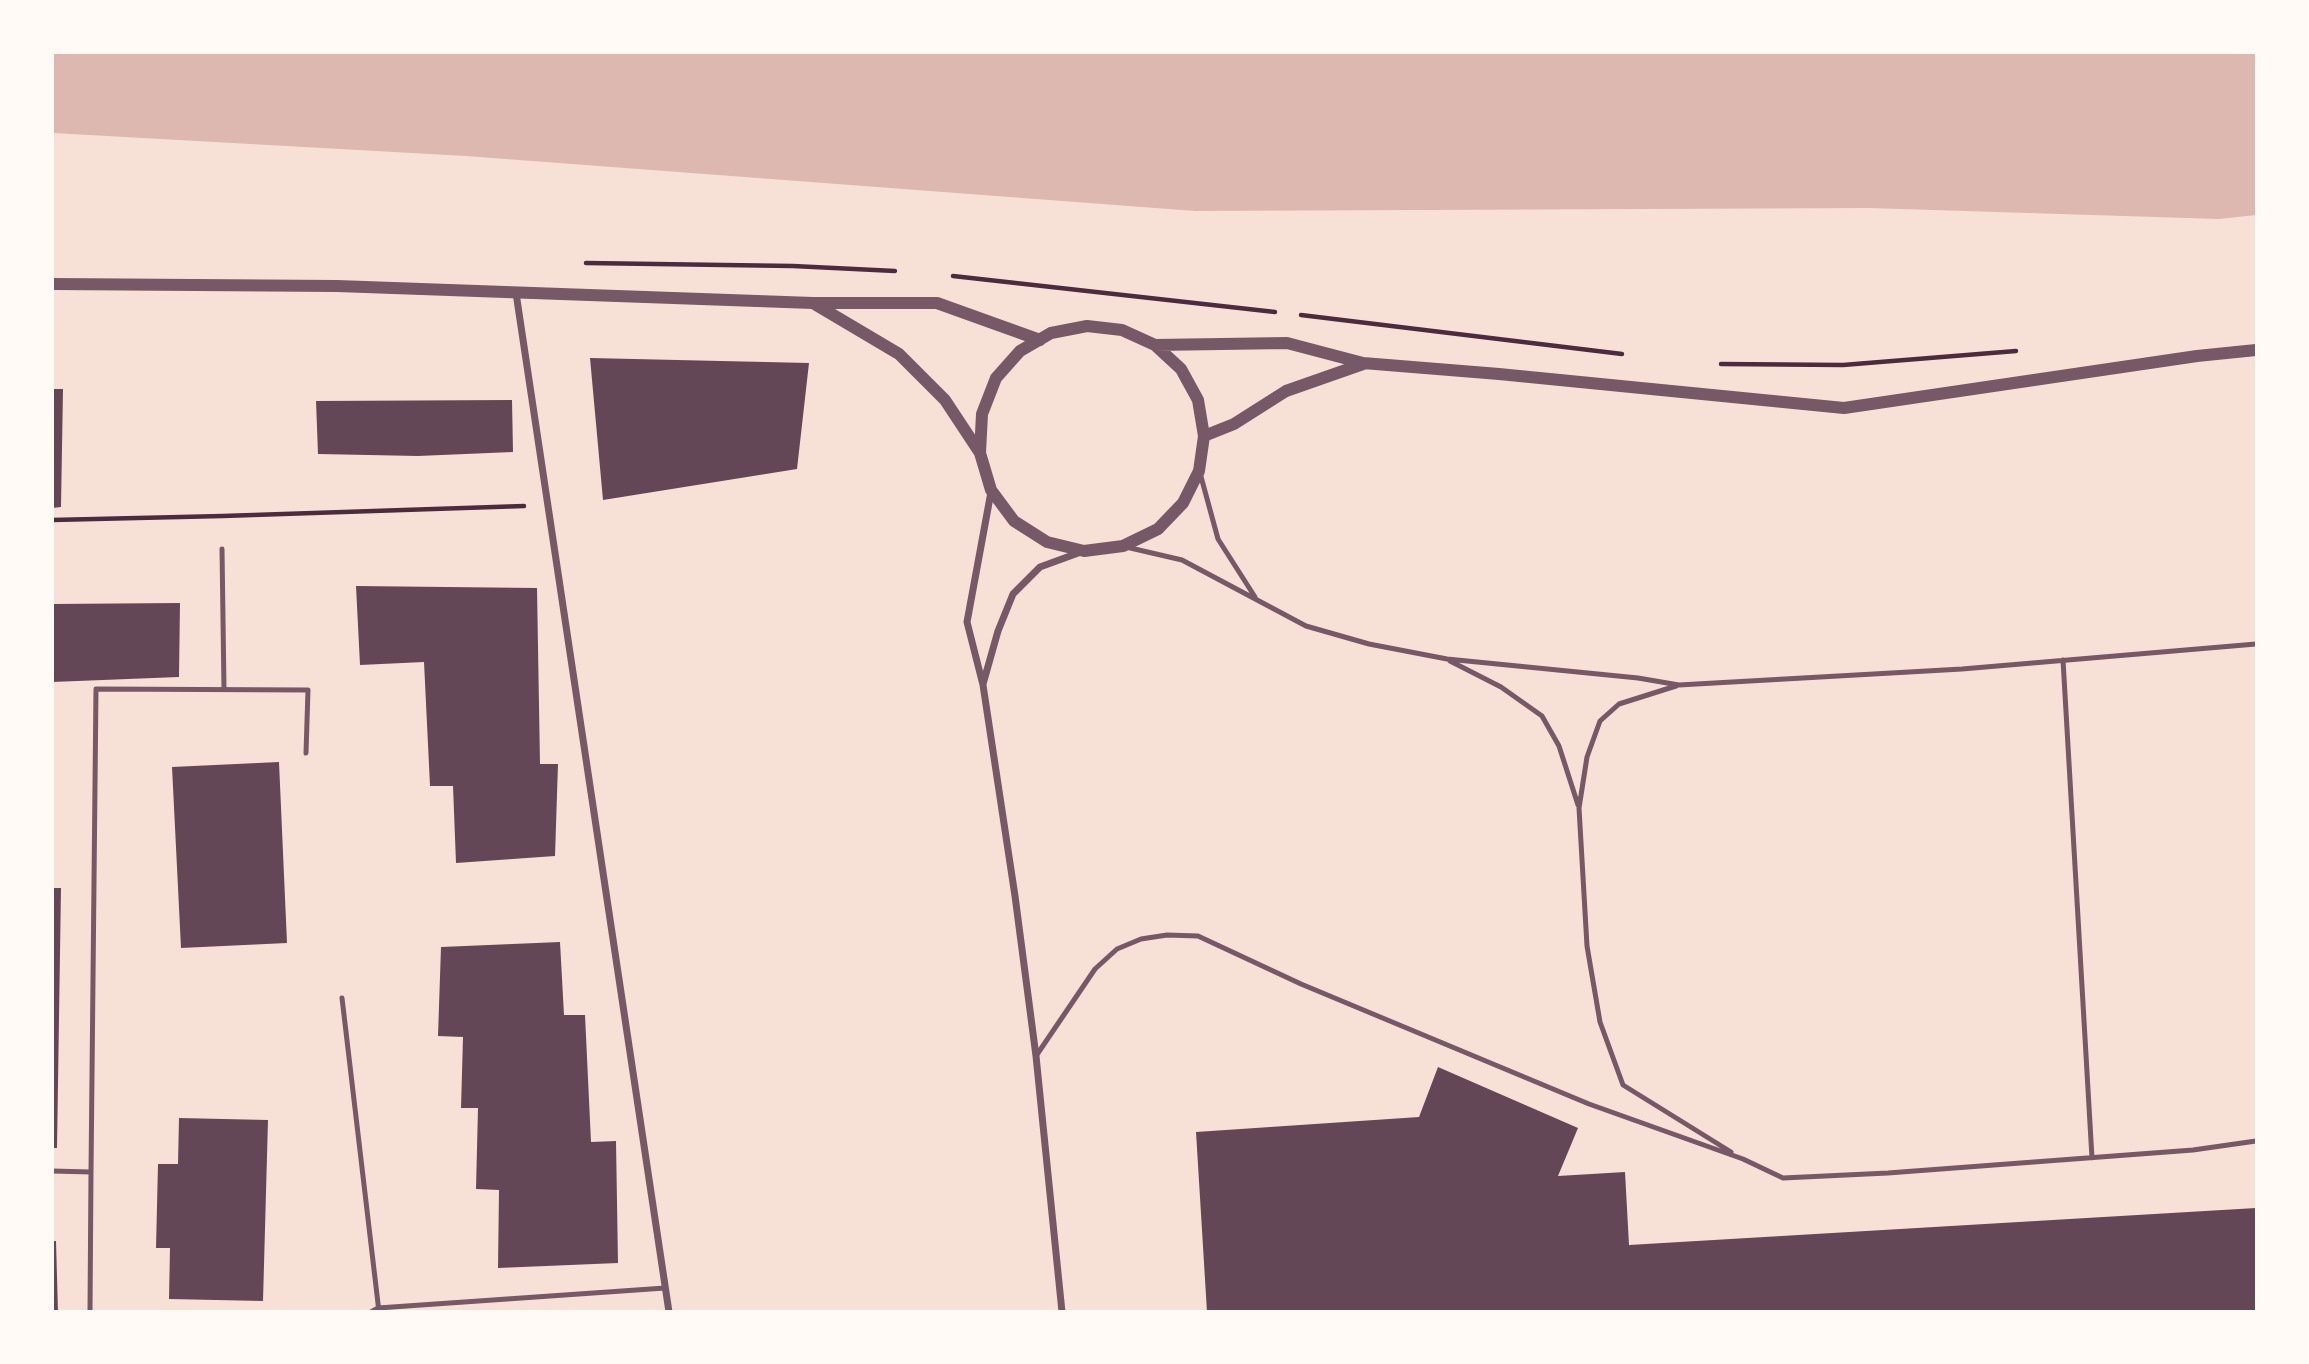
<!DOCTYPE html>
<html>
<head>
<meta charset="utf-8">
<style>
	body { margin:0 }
	#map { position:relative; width:2309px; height:1364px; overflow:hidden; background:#f7e1d7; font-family:"Titillium Web",sans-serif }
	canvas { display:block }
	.frame { position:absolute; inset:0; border:54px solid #fffaf5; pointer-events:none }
</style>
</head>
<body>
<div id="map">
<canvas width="2309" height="1364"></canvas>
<div class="frame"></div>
</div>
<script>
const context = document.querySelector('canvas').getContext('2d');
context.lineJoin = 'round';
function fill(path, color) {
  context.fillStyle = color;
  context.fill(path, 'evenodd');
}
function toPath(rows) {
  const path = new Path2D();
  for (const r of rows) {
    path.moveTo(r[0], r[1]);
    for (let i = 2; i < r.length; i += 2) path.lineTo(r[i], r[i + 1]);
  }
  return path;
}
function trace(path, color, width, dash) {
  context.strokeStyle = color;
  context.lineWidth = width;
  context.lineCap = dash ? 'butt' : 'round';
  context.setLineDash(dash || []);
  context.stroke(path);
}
fill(toPath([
	[53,52,2256,53,2256,215,2219,219,1869,208,1195,211,466,156,53,133]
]), '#dcb8b0');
fill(toPath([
	[590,358,809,363,797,469,603,500],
	[52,389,63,389,61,507,52,508],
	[512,400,513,452,418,456,318,454,316,401],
	[356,586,537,588,540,764,558,764,555,856,456,863,453,786,430,786,424,662,360,665],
	[180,603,179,677,52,682,52,604],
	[279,762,287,943,181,948,172,767],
	[52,888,61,888,57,1148,52,1148],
	[560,942,564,1015,585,1015,591,1142,616,1141,618,1263,498,1268,499,1190,476,1189,478,1108,461,1108,463,1037,438,1036,441,947],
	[1438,1067,1578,1128,1558,1176,1625,1172,1629,1245,2256,1208,2256,1312,1207,1312,1196,1132,1419,1117],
	[179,1118,268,1120,263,1301,169,1299,170,1248,156,1248,158,1164,178,1164],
	[52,1241,56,1241,58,1312,52,1312]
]), '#644757');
trace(toPath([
	[586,263,793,266,895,271],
	[953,276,1275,312],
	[1301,315,1622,354],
	[1721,364,1843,365,2016,351],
	[52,520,223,516,524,506]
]), '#4a2c40', 4.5);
trace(toPath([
	[1200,473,1218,539,1255,597],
	[1126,547,1182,560,1306,626,1369,644,1447,659,1638,678,1679,685,1962,669,2256,644],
	[222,549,224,689],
	[2063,660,2092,1158],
	[1450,661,1501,687,1542,716,1559,746,1578,805],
	[1676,686,1619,704,1600,721,1587,757,1579,808,1587,946,1600,1022,1623,1085,1731,1152],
	[342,998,379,1312],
	[1036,1056,1095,969,1117,949,1141,939,1167,935,1198,936,1301,984,1589,1104,1743,1159,1783,1178,1888,1173,2193,1150,2256,1141],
	[52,1171,91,1172,96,689,308,690,306,753],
	[90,1312,91,1172],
	[371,1312,378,1308,665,1288]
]), '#755966', 5);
trace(toPath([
	[516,293,669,1312],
	[991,492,967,622,983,685,1015,896,1036,1056,1062,1312],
	[983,684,998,631,1013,594,1040,567,1081,552]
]), '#755966', 7);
trace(toPath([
	[52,284,337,286,813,303,937,303,1040,340],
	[813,303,899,354,945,400,980,453],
	[1155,345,1181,369,1198,400,1204,436,1199,471,1183,503,1158,529,1123,546,1084,551,1047,542,1014,521,991,490,980,453,982,414,996,378,1020,351,1051,333,1087,326,1122,330,1155,345,1287,343,1363,363,1499,374,1844,408,2197,356,2256,350],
	[1204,436,1234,424,1286,391,1363,364]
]), '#755966', 12);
</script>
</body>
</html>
